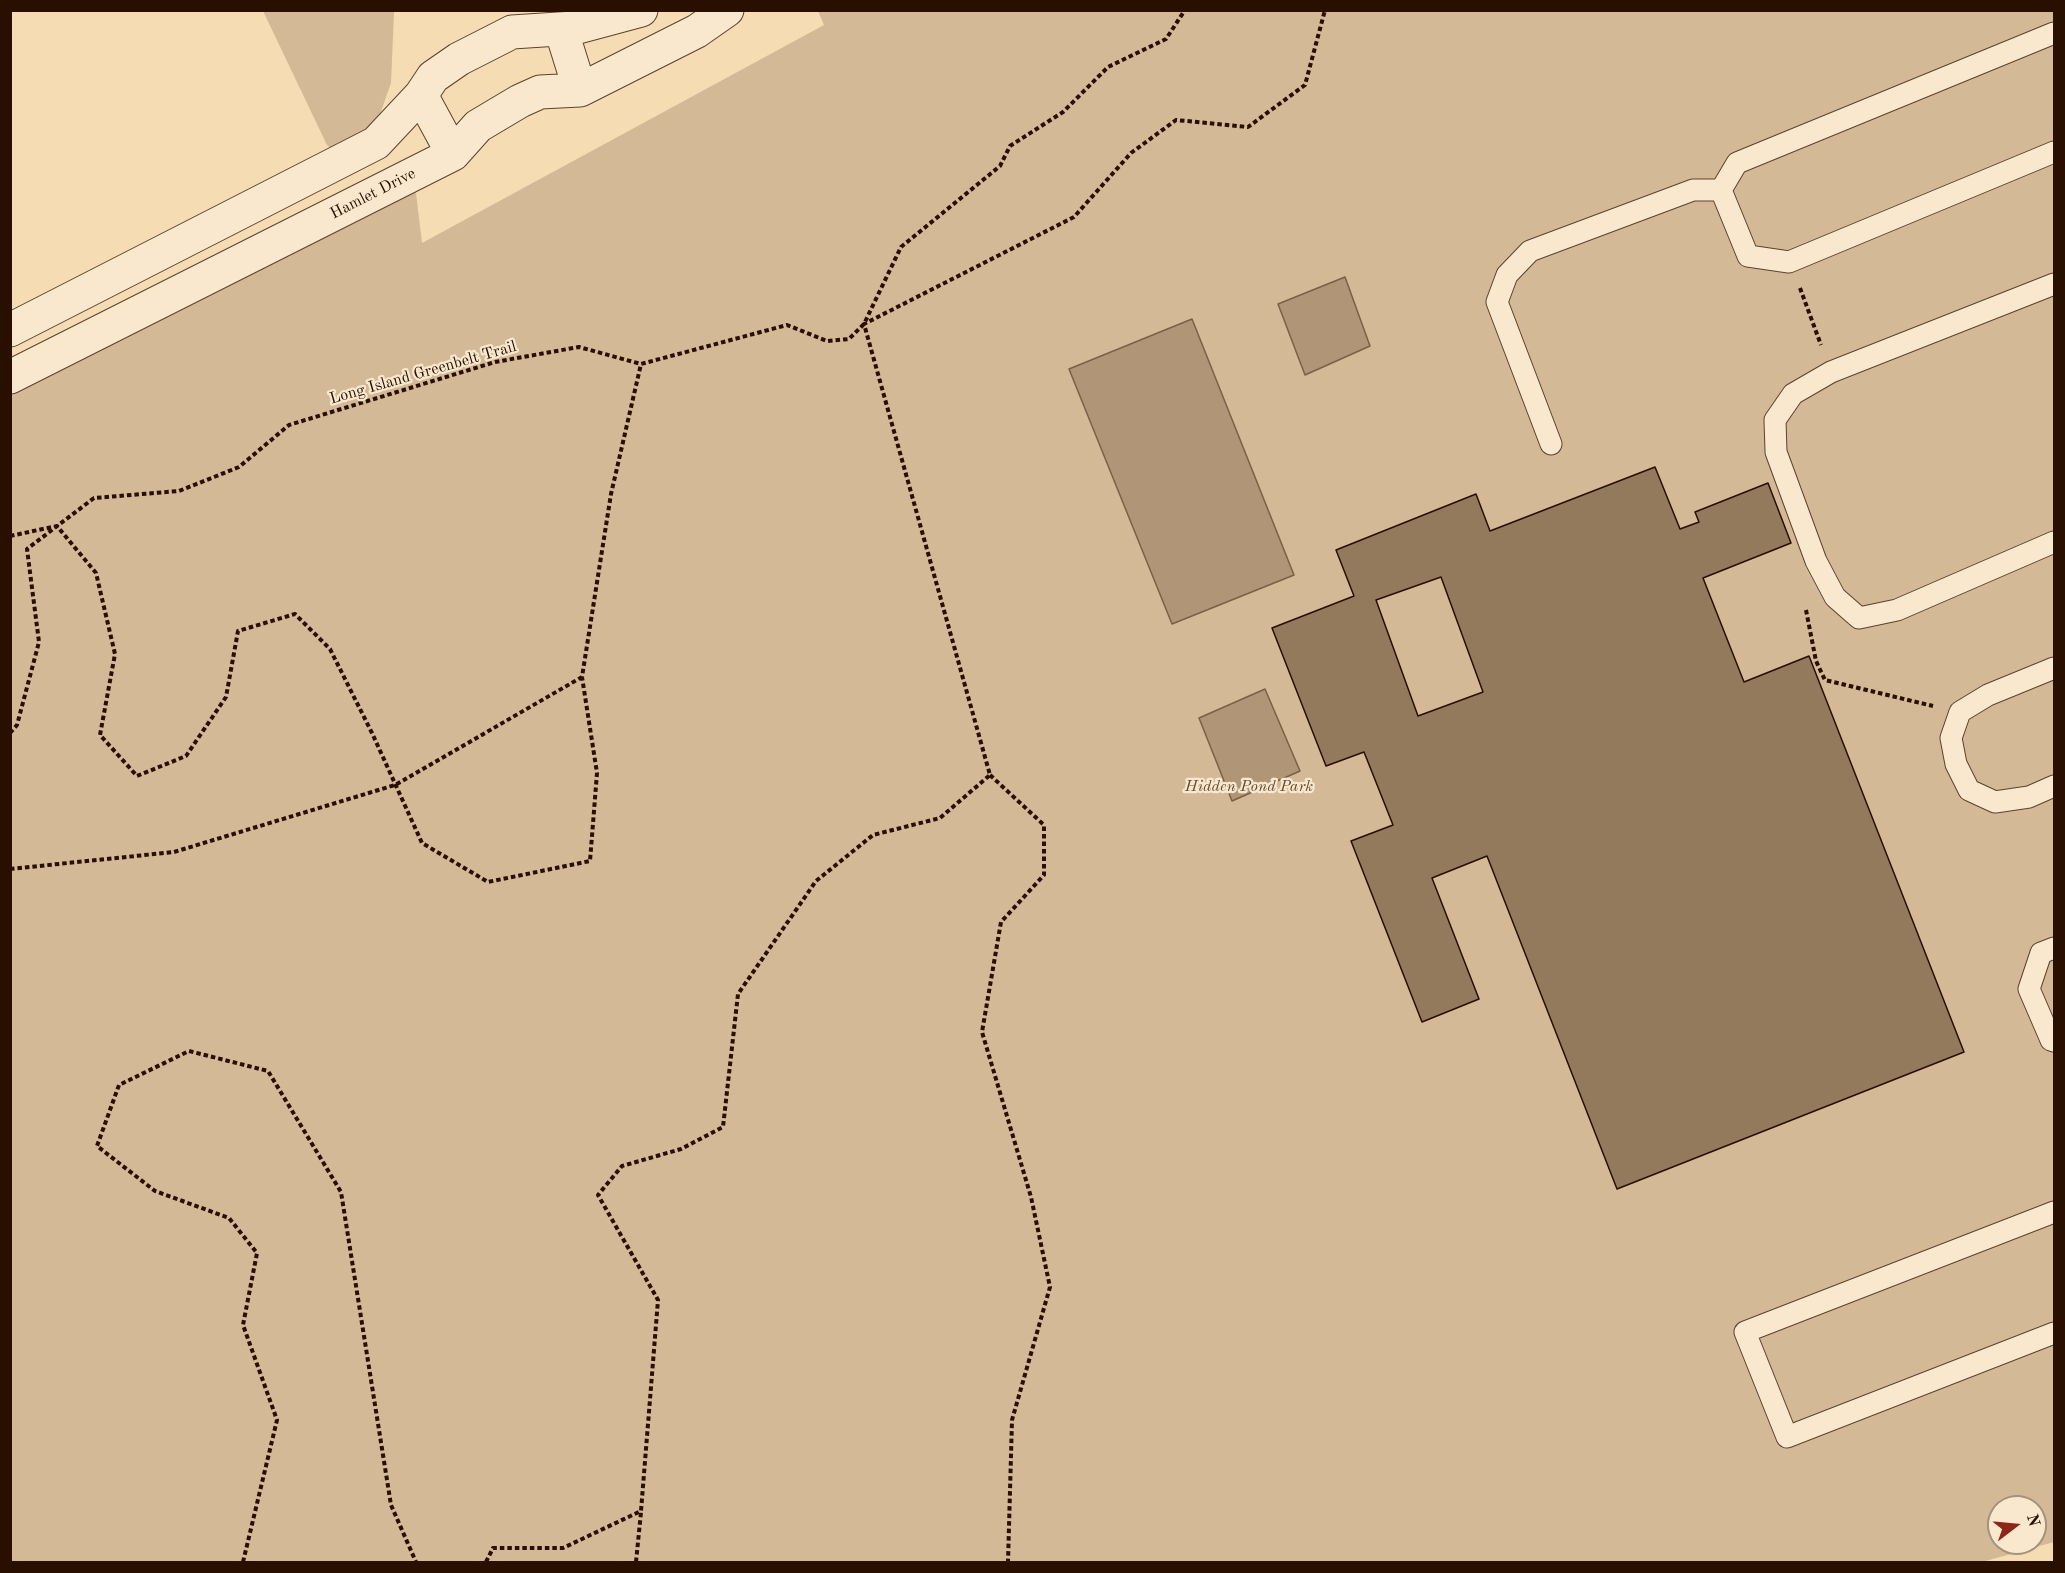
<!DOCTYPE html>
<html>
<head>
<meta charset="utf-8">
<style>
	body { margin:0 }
	#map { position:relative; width:2065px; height:1573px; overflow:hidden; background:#f6dcb3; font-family:"Old Standard TT",serif }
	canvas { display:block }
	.frame { position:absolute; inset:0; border:12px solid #280f00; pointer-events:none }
	.north { position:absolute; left:1987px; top:1495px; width:60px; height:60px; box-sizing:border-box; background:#f9e8ce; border:2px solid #a5917c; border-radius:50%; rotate:74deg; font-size:16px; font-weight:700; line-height:24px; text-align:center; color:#280f00 }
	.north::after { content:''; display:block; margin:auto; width:21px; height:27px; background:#8f2418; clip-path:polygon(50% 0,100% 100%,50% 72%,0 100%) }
</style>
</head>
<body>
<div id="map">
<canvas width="2065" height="1573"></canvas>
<div class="frame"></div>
<div class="north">N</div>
</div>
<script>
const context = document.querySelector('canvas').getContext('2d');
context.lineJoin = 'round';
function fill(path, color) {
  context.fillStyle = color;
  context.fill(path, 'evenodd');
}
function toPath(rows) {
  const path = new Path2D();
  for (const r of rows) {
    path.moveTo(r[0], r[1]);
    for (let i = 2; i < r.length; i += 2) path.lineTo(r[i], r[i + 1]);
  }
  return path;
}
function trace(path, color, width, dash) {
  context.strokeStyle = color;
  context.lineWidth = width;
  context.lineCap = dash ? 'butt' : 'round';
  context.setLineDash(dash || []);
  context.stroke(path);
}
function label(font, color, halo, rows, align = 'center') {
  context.font = font + ' "Old Standard TT",serif';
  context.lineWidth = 4.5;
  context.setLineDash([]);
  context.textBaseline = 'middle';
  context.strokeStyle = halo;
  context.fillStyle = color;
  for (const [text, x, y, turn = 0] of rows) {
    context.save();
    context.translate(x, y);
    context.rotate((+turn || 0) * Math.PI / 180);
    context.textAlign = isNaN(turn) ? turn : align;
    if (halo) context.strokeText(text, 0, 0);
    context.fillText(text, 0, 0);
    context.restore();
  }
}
fill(toPath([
	[263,11,399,11,394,12,391,83,363,162,338,154,327,145],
	[818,11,2054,11,2054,1542,1982,1562,11,1562,11,377,414,176,422,243,824,25],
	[1999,1507,2035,1507,2035,1543,1999,1543]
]), '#d3b995');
const water = toPath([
	[1345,277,1370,346,1305,375,1278,304,1345,277],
	[1192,319,1294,575,1172,624,1069,369,1192,319],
	[1265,689,1300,771,1232,801,1199,718,1265,689]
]);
fill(water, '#b09676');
trace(water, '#7a6047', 1.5);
const building = toPath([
	[1655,467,1680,529,1699,522,1695,512,1768,483,1791,543,1703,578,1744,682,1809,656,1964,1052,1617,1189,1487,856,1432,878,1479,999,1422,1022,1351,841,1393,825,1364,752,1326,766,1272,628,1354,596,1336,550,1476,494,1490,531,1655,467],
	[1441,577,1483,692,1418,716,1376,600,1441,577]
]);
fill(building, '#937a5d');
trace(building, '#280f00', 1.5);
const lane = toPath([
	[2054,33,1737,163,1721,190,1748,256,1789,262,2054,152],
	[2054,284,1831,372,1793,394,1775,420,1776,452,1816,561,1835,597,1859,618,1897,610,2054,542],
	[1551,444,1497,302,1507,275,1530,251,1693,190,1721,190],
	[2054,668,1988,695,1960,712,1951,738,1956,764,1969,790,1995,802,2029,797,2054,786],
	[2054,948,2041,953,2029,989,2051,1040,2054,1041],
	[2054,1212,1745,1332,1787,1437,2054,1333]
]);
const street = toPath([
	[561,29,580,90],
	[421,95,453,154],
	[10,330,376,143,421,95,433,77,459,59,512,32,574,28,641,10],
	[10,377,453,154,478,126,520,101,540,92,580,90,697,31,727,10]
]);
trace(lane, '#5c422d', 23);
trace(street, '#5c422d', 35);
trace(toPath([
	[1800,288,1821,345],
	[10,536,57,526,96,573,115,654,100,735,137,776,186,756,226,697,238,631,295,614,330,649,372,733,422,843,488,882,590,861,597,773,582,677,611,494,641,364],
	[1806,610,1816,661,1825,680,1933,706],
	[10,733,17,725,39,642,27,549,94,498,179,491,239,467,289,425,495,362,579,347,641,364,787,325,827,341,849,339,864,324,901,247,1000,166,1010,146,1063,112,1108,67,1166,39,1185,10],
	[990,775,1044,825,1044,875,1001,922,982,1032,1031,1197,1050,1287,1012,1420,1008,1562],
	[10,869,174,852,395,785,582,677],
	[243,1562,277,1420,243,1325,257,1253,229,1218,155,1191,97,1146,119,1085,189,1051,268,1071,341,1192,391,1505,416,1562],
	[486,1562,493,1548,563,1548,641,1511,658,1300,598,1195,622,1166,681,1149,723,1127,738,994,816,881,873,835,940,818,990,775,864,324,1074,217,1131,153,1176,120,1248,127,1305,85,1325,10],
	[636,1562,641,1512]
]), '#280f00', 4, [4.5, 3]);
trace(lane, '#f9e8ce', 21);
trace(street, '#f9e8ce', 33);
label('16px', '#280f00', '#f9e8ce', [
	["Hamlet Drive",373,194,-27],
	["Long Island Greenbelt Trail",423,373,-16]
]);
label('italic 16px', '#644a34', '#f9e8ce', [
	["Hidden Pond Park",1249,787]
]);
</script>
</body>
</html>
